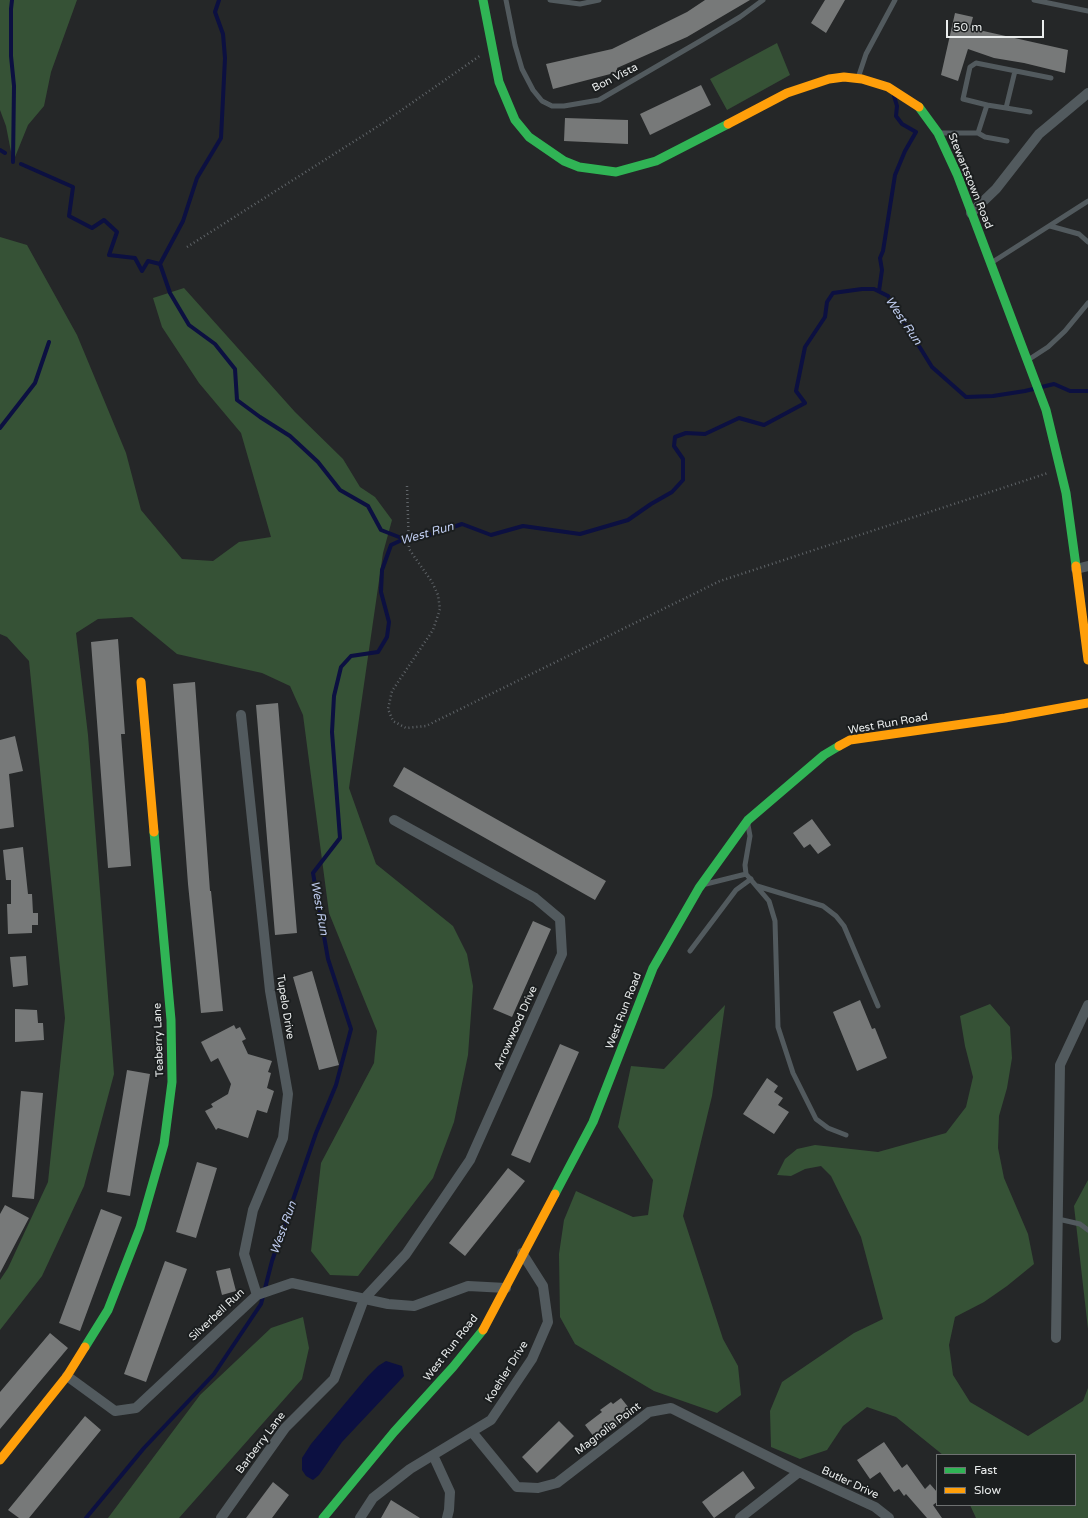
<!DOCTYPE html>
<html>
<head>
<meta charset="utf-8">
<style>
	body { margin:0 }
	#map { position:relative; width:1088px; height:1518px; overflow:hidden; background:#252728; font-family:"Varela Round",sans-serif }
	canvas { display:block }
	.legend { position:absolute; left:936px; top:1454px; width:140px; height:52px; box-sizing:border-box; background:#1b1e1f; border:1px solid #6e7171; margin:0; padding:5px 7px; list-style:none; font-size:12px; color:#eaeded }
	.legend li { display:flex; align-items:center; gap:8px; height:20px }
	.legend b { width:20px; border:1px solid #6e7171 }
	.scale { position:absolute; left:946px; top:20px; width:98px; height:18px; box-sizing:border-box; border:2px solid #eaeded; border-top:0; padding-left:5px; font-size:12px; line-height:14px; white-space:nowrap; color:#eaeded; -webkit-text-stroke:3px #1b1e1f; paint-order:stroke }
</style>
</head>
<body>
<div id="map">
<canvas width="1088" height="1518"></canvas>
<ul class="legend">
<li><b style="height:5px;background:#30b455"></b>Fast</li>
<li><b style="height:5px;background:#ff9f0a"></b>Slow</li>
</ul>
<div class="scale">50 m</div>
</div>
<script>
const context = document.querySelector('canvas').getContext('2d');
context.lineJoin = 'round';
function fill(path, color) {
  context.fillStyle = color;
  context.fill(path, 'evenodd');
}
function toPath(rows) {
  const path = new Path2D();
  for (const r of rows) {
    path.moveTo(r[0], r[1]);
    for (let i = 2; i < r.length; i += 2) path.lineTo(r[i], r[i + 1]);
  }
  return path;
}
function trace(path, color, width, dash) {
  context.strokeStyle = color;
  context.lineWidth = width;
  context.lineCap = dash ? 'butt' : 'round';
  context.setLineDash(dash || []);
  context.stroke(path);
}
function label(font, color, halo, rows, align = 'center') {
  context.font = font + ' "Varela Round",sans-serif';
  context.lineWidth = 4;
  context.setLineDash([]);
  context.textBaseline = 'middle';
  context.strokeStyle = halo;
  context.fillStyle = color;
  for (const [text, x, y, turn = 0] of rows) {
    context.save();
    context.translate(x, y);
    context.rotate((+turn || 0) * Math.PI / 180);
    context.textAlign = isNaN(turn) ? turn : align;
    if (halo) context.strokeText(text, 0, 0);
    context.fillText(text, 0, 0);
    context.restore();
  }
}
fill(toPath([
	[0,0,77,0,51,72,44,106,28,125,13,162,6,126,0,110],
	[777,43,790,75,727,110,710,79],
	[0,237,27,245,77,335,126,453,141,510,182,559,213,561,239,542,271,537,241,433,199,383,162,327,153,298,184,288,295,412,343,459,360,487,375,497,392,520,383,553,349,788,376,864,453,926,467,954,473,986,468,1055,454,1122,433,1178,358,1276,330,1275,311,1251,321,1163,374,1063,377,1031,329,913,303,715,290,686,262,673,177,654,132,617,98,619,76,633,88,735,114,1074,84,1186,42,1276,0,1330,0,1280,8,1268,48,1182,65,1018,29,661,7,637,0,634],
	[990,1004,1010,1027,1012,1058,1007,1088,999,1116,998,1148,1004,1178,1028,1234,1034,1264,1007,1286,984,1302,955,1317,949,1345,953,1375,970,1402,1028,1436,1083,1401,1088,1388,1088,1518,976,1518,970,1505,1075,1505,1075,1455,943,1455,896,1417,867,1407,843,1426,827,1450,800,1459,771,1447,770,1411,782,1382,854,1333,883,1319,861,1237,831,1176,821,1166,805,1169,791,1176,777,1175,785,1159,797,1149,815,1145,878,1152,946,1133,966,1107,973,1077,965,1046,960,1016],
	[725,1005,712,1096,683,1216,723,1339,738,1366,741,1395,717,1413,654,1391,575,1344,560,1317,559,1254,564,1220,576,1191,633,1217,648,1215,653,1180,618,1127,631,1066,664,1069],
	[1088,1180,1088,1329,1074,1206],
	[303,1317,309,1348,302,1379,179,1518,108,1518,200,1395,271,1328]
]), '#365236');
fill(toPath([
	[386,1361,402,1366,404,1376,342,1442,319,1475,313,1480,306,1476,302,1470,302,1458,311,1444,368,1376,378,1366]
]), '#0c1041');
trace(toPath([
	[12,0,11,9,11,56,14,86,13,162],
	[0,150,5,153],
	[21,164,73,187,69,216,92,228,104,220,117,232,109,255,135,258,142,271,148,261,160,264,170,293,189,325,215,344,235,369,237,400,260,417,290,436,318,462,340,490,368,506,381,530,404,539],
	[160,264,183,221,197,178,221,138,225,58,223,34,215,12,219,0],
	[879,291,882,270,880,258,883,251,895,175,905,151,916,132,902,124,896,116,897,106,894,96],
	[0,428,35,383,49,342],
	[86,1518,144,1448,214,1374,261,1304,272,1261,316,1133,336,1085,351,1029,328,959,313,873,340,838,332,732,334,696,341,667,351,656,378,652,387,637,389,622,381,592,382,570,391,545,404,539,421,538,462,524,491,535,523,526,580,534,628,520,651,504,672,492,683,480,683,459,674,446,675,437,686,433,705,434,739,418,764,425,805,403,796,391,805,347,825,317,827,302,833,293,862,289,874,289,888,296,932,367,966,397,993,396,1025,391,1054,384,1070,391,1088,391]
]), '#0c1041', 4);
fill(toPath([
	[705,0,750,0,687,37,617,68,618,72,553,89,546,64,612,49,687,12],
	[825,0,845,0,826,33,811,23],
	[955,13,973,17,970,28,1068,50,1065,73,1024,63,994,58,968,49,958,81,941,75],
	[701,85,711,105,650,135,640,114],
	[565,118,628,120,628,144,564,141],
	[118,639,125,734,121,734,131,866,108,868,91,642],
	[195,682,210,891,211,891,223,1011,201,1013,188,884,173,684],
	[278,703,297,933,275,935,256,705],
	[15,736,23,771,9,774,14,827,0,829,0,740],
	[404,767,606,881,595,900,393,786],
	[812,819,831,845,818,854,810,844,804,848,793,833],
	[23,847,28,894,32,894,33,913,38,913,38,925,32,925,32,933,8,934,7,904,11,904,11,880,6,880,3,850],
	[533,921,551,929,512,1017,493,1009],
	[26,956,28,985,13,987,10,957],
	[312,971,339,1065,319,1070,293,977],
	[860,1000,872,1029,875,1028,887,1058,857,1071,833,1012],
	[15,1009,37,1010,38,1023,43,1023,44,1040,15,1042],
	[234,1025,236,1029,240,1027,246,1039,242,1041,248,1054,272,1061,268,1072,271,1073,267,1088,274,1091,267,1113,257,1110,248,1138,218,1128,216,1130,205,1111,213,1107,211,1104,228,1094,231,1084,218,1058,211,1062,201,1042],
	[560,1044,579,1052,530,1163,511,1155],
	[127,1070,150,1074,130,1196,107,1192],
	[767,1078,778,1086,774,1092,783,1098,778,1105,789,1112,774,1134,743,1114],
	[21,1091,43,1093,34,1199,12,1197],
	[197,1162,217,1168,196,1238,176,1232],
	[508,1168,525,1181,465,1256,449,1243],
	[5,1205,29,1218,0,1273,0,1214],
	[101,1209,122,1217,80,1331,59,1323],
	[165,1261,187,1269,146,1382,124,1374],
	[230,1268,236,1291,222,1295,216,1271],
	[50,1333,68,1348,0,1429,0,1392],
	[621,1398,633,1413,597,1441,585,1425,602,1412,600,1410,611,1402,613,1404],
	[85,1416,101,1430,29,1518,19,1518,8,1510],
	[559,1421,574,1436,537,1473,522,1457],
	[884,1442,902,1468,907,1464,925,1489,930,1484,937,1492,937,1502,933,1505,942,1518,927,1518,906,1494,904,1496,899,1489,894,1492,880,1472,870,1479,857,1460],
	[743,1471,755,1488,714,1518,702,1502],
	[273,1482,289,1495,272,1518,246,1518],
	[391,1500,420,1518,381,1518]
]), '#777979');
trace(toPath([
	[187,247,380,125,481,55],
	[407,486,409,549,432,582,438,595,440,609,433,630,392,691,388,709,393,721,406,728,426,726,720,581,1048,473]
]), '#606569', 2.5, [1, 3]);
trace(toPath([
	[506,0,515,45,522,69,533,90,542,101,552,106,564,106,599,100,702,40,740,17,763,0],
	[550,0,580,4,599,0],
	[1034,0,1088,11],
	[858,78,866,54,895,0],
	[987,105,1006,108,1015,71],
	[1006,108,1030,112],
	[941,133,978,133,987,105,963,99,970,67,976,63,1051,78],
	[978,133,985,137,1007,141],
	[1050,226,1079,234,1088,242],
	[991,263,1088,201],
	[1028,360,1048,347,1065,331,1088,303],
	[748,825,750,836,745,865,746,874,769,901,775,921,778,1027,793,1073,816,1119,828,1128,846,1135],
	[706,884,746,874],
	[757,886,823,906,836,916,844,926,878,1006],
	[690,951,736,890,751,879],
	[1058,1219,1080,1224,1088,1230]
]), '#525a5e', 5);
trace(toPath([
	[971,213,996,189,1039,134,1088,93],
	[1076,569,1088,566],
	[241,715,270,991,288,1094,283,1138,253,1210,244,1254,257,1295],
	[1056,1338,1060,1065,1088,1005],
	[67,1376,115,1411,136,1408,257,1295,292,1283,388,1304,414,1306,468,1286,506,1288],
	[472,1432,517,1487,538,1488,557,1483,649,1412,671,1408,799,1472,875,1507,889,1518],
	[433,1455,450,1492,449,1510,447,1518],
	[221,1518,285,1428,334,1379,364,1299,406,1254,470,1160,562,954,560,919,535,898,394,820],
	[360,1518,373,1498,410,1469,491,1420,532,1359,548,1322,543,1286,522,1253],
	[740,1518,799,1472]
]), '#525a5e', 10);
trace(toPath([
	[483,0,499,82,515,120,529,137,564,161,579,167,616,172,656,161,728,124],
	[919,107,938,133,957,174,1046,410,1066,493,1076,566],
	[555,1194,593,1122,653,968,699,888,748,820,824,755,839,746],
	[85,1347,108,1310,140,1228,164,1144,172,1082,171,1020,154,832],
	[323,1518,394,1432,453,1367,483,1330]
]), '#30b455', 9);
trace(toPath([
	[728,124,787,93,829,79,844,77,862,79,888,87,919,107],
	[1076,566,1088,660],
	[141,682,154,832],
	[839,746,850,740,1005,718,1088,703],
	[483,1330,555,1194],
	[0,1460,67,1376,85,1347]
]), '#ff9f0a', 9);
label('11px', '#eaeded', '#1b1e1f', [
	["Bon Vista",615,78,-27],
	["Stewartstown Road",970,181,68],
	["West Run Road",888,724,-10],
	["Tupelo Drive",285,1007,81],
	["West Run Road",624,1011,-69],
	["Arrowwood Drive",516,1028,-66],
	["Teaberry Lane",159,1040,-92],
	["Silverbell Run",217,1315,-43],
	["West Run Road",451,1348,-52],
	["Koehler Drive",507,1372,-58],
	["Magnolia Point",608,1429,-37],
	["Barberry Lane",261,1443,-53],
	["Butler Drive",850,1483,25]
]);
label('italic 12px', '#bfccef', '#1b1e1f', [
	["West Run",903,321,56],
	["West Run",427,534,-16],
	["West Run",319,908,80],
	["West Run",284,1228,-70]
]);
</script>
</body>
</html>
